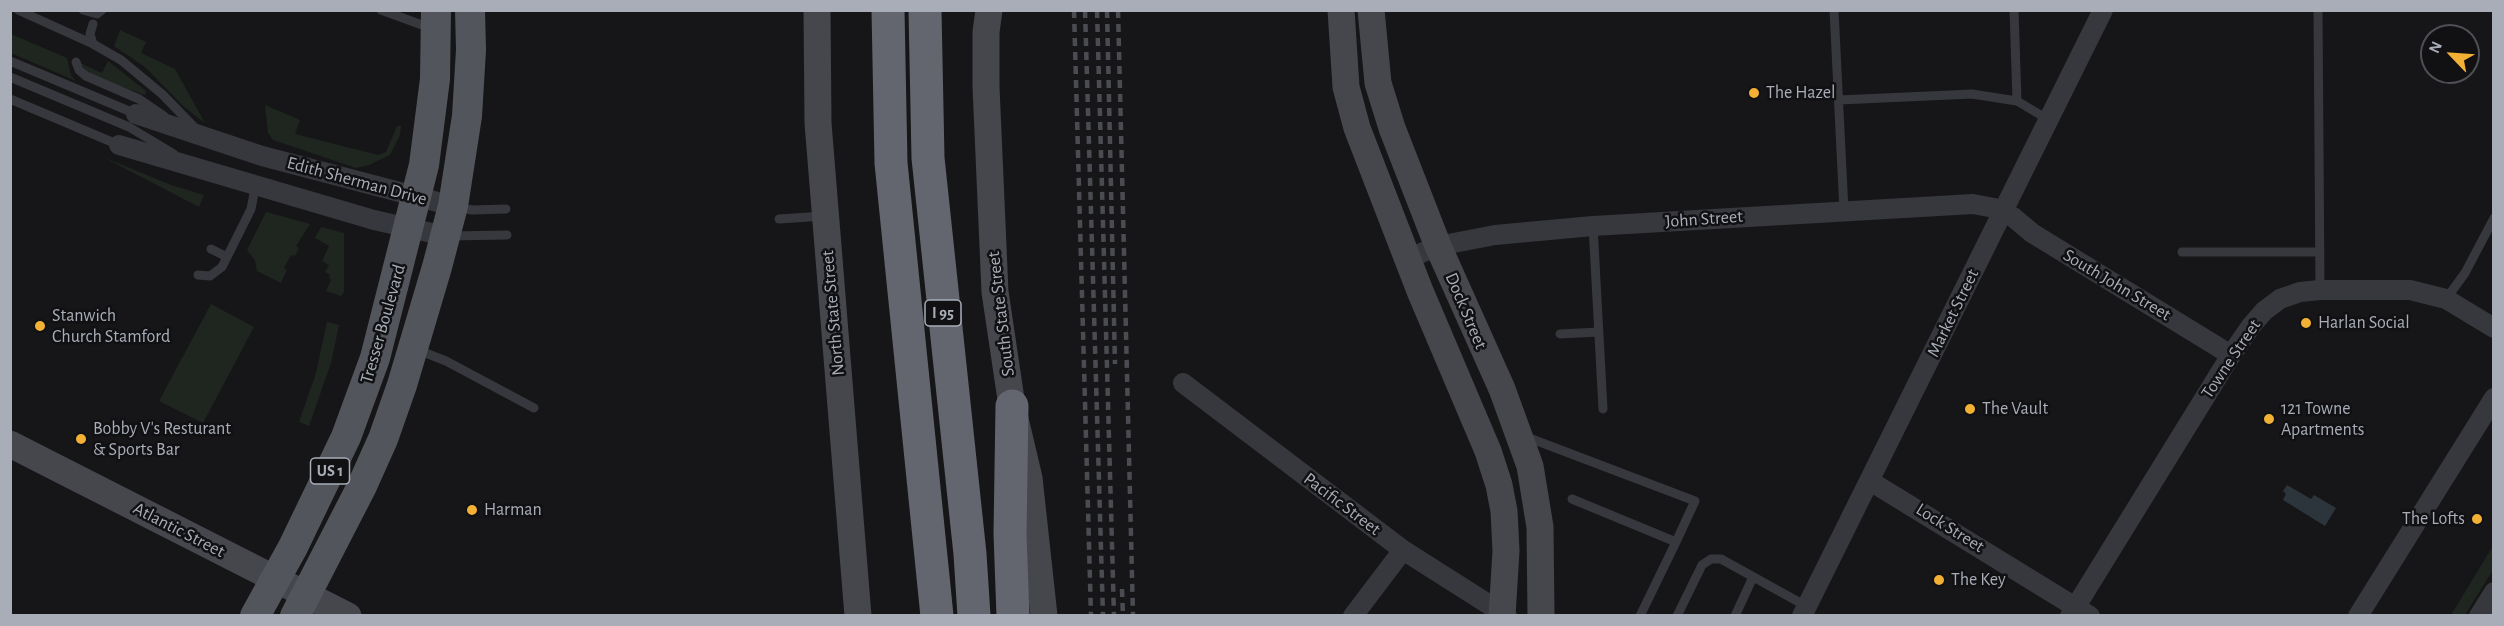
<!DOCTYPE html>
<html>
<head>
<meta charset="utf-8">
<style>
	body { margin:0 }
	#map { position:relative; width:2504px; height:626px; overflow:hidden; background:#161618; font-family:"Alegreya Sans",sans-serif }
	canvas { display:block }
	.frame { position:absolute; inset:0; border:12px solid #a8adb8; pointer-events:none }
	.north { position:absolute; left:2420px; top:24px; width:60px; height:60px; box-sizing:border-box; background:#111113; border:2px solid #4d4f55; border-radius:50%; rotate:295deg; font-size:16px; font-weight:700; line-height:24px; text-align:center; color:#a8adb8 }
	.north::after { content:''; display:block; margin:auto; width:21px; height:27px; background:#f2b134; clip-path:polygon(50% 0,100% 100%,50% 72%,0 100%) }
</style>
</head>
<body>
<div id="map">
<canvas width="2504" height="626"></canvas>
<div class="frame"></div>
<div class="north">N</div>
</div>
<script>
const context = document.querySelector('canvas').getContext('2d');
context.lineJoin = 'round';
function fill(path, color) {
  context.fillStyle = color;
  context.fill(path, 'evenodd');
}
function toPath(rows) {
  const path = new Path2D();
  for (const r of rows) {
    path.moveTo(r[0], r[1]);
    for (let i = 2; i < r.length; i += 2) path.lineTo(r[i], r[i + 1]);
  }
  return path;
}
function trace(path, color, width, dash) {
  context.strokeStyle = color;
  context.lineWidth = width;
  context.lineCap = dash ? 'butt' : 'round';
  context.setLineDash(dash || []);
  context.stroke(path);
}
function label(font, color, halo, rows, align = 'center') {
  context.font = font + ' "Alegreya Sans",sans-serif';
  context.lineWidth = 5;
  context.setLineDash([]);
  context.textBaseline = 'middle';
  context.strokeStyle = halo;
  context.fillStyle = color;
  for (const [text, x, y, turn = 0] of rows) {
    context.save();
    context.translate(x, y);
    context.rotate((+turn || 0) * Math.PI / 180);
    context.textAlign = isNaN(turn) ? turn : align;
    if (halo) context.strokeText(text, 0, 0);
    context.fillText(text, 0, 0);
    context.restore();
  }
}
fill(toPath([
	[120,30,146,42,141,53,175,69,205,123,183,106,145,67,114,46],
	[11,34,67,58,71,75,76,81,11,53],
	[108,61,146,91,145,95,92,76,80,63,102,73],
	[265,105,300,120,295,134,378,155,386,152,397,126,401,126,400,135,390,155,369,165,356,168,273,140,268,133],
	[103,157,171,185,204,195,199,207],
	[266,212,310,224,296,246,299,248,295,256,291,255,284,268,287,270,281,283,257,271,255,260,247,250],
	[321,227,344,233,344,292,341,296,326,291,331,280,329,278,330,275,325,272,329,265,322,261,329,246,315,238],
	[211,304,254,327,203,423,159,401],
	[327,322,339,325,331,363,309,426,299,422,316,373],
	[2493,546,2493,570,2465,615,2451,615]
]), '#1e261f');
fill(toPath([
	[2287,485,2311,499,2314,495,2336,508,2325,526,2283,500,2286,494,2283,491]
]), '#2c353c');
trace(toPath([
	[18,10,93,44,121,60,162,94,196,129],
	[83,10,97,14,102,10],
	[381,10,433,29],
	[1834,10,1844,211],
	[2014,10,2017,101,2049,120],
	[2318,10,2320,290],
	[93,44,90,34,93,24],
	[10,61,136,114],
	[76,62,79,70,86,76,139,99,164,116],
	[10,77,129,127,174,154],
	[10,99,119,145],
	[1839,100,1972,94,2017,101],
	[458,207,472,210,506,209],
	[779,219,824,216],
	[1593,226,1603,409],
	[451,236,507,235],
	[211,249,227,257],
	[2182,252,2320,252],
	[198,275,210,276,222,267,251,209,256,183],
	[2446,299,2465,273,2494,218],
	[1560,334,1599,332],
	[418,350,446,361,534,408],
	[1524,436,1695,501,1676,542,1572,499],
	[1640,616,1676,542],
	[1677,616,1702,565,1711,559,1721,559,1806,606],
	[1735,616,1753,577]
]), '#37383d', 9);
trace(toPath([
	[136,114,262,156,453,206],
	[119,145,374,220,445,236],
	[1407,259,1438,246,1495,235,1593,226,1973,204,1994,208,2013,217,2032,233,2231,355],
	[1183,383,1403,550,1507,616],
	[1870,481,2090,616],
	[1353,616,1403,550],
	[1802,616,2103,10],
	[2070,616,2231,355,2251,326,2264,311,2280,299,2300,292,2320,290,2410,290,2446,299,2494,328],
	[2358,616,2494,398],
	[2479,616,2494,592]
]), '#37383d', 20);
trace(toPath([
	[817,10,818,123,858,616],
	[989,10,986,32,986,87,995,292,1012,406,1029,478,1044,616],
	[1341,10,1346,87,1357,128,1420,291,1488,451,1499,485,1504,511,1506,551,1502,616],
	[1371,10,1378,83,1392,128,1438,246,1502,389,1530,466,1540,527,1541,616],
	[10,444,348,616]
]), '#45474d', 27);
trace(toPath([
	[255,616,293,547,346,437,375,358,424,165,435,79,436,10],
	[295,616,361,488,383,439,402,385,437,267,453,206,467,116,471,50,470,10]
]), '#53555c', 30);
trace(toPath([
	[888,10,891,163,937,616],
	[925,10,928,158,970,554,974,616],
	[1012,406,1010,534,1013,616]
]), '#63666e', 33);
trace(toPath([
	[1074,10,1091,616],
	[1085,10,1103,616],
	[1097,10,1114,616],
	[1107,10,1115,364],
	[1118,10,1133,616],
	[1122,589,1123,616]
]), '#4a4c52', 4.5, [8, 6]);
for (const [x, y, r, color] of [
	[1754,93,6,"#f2b134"],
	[2306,323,6,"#f2b134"],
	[40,326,6,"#f2b134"],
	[1970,409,6,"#f2b134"],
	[2269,419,6,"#f2b134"],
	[81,439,6,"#f2b134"],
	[472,510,6,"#f2b134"],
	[2477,519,6,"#f2b134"],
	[1939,580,6,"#f2b134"]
]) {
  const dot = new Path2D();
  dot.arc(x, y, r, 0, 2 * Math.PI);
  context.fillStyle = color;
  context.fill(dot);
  trace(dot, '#111113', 2);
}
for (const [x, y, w] of [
	[943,313,36],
	[330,471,39]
]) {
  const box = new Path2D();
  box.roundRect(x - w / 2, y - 13, w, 26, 4.5);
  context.fillStyle = '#111113';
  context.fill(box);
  trace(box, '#a8adb8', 1.5);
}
label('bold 16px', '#a8adb8', null, [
	["I 95",943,313],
	["US 1",330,471]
]);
label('18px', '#a8adb8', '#111113', [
	["The Hazel",1766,93],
	["Stanwich",52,316],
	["Church Stamford",52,337],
	["Harlan Social",2318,323],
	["The Vault",1982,409],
	["121 Towne",2281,409],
	["Apartments",2281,430],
	["Bobby V's Resturant",93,429],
	["& Sports Bar",93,450],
	["Harman",484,510],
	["The Lofts",2465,519,"right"],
	["The Key",1951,580]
], 'left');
label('18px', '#a8adb8', '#111113', [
	["Edith Sherman Drive",357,181,15],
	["John Street",1704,219,-4],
	["South John Street",2117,285,31],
	["Dock Street",1466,311,67],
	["North State Street",833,313,-95],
	["Market Street",1953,313,-64],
	["South State Street",1001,314,-97],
	["Tresser Boulevard",383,324,-74],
	["Towne Street",2231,359,-56],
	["Pacific Street",1342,504,37],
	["Lock Street",1950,528,32],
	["Atlantic Street",179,530,27]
]);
</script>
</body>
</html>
